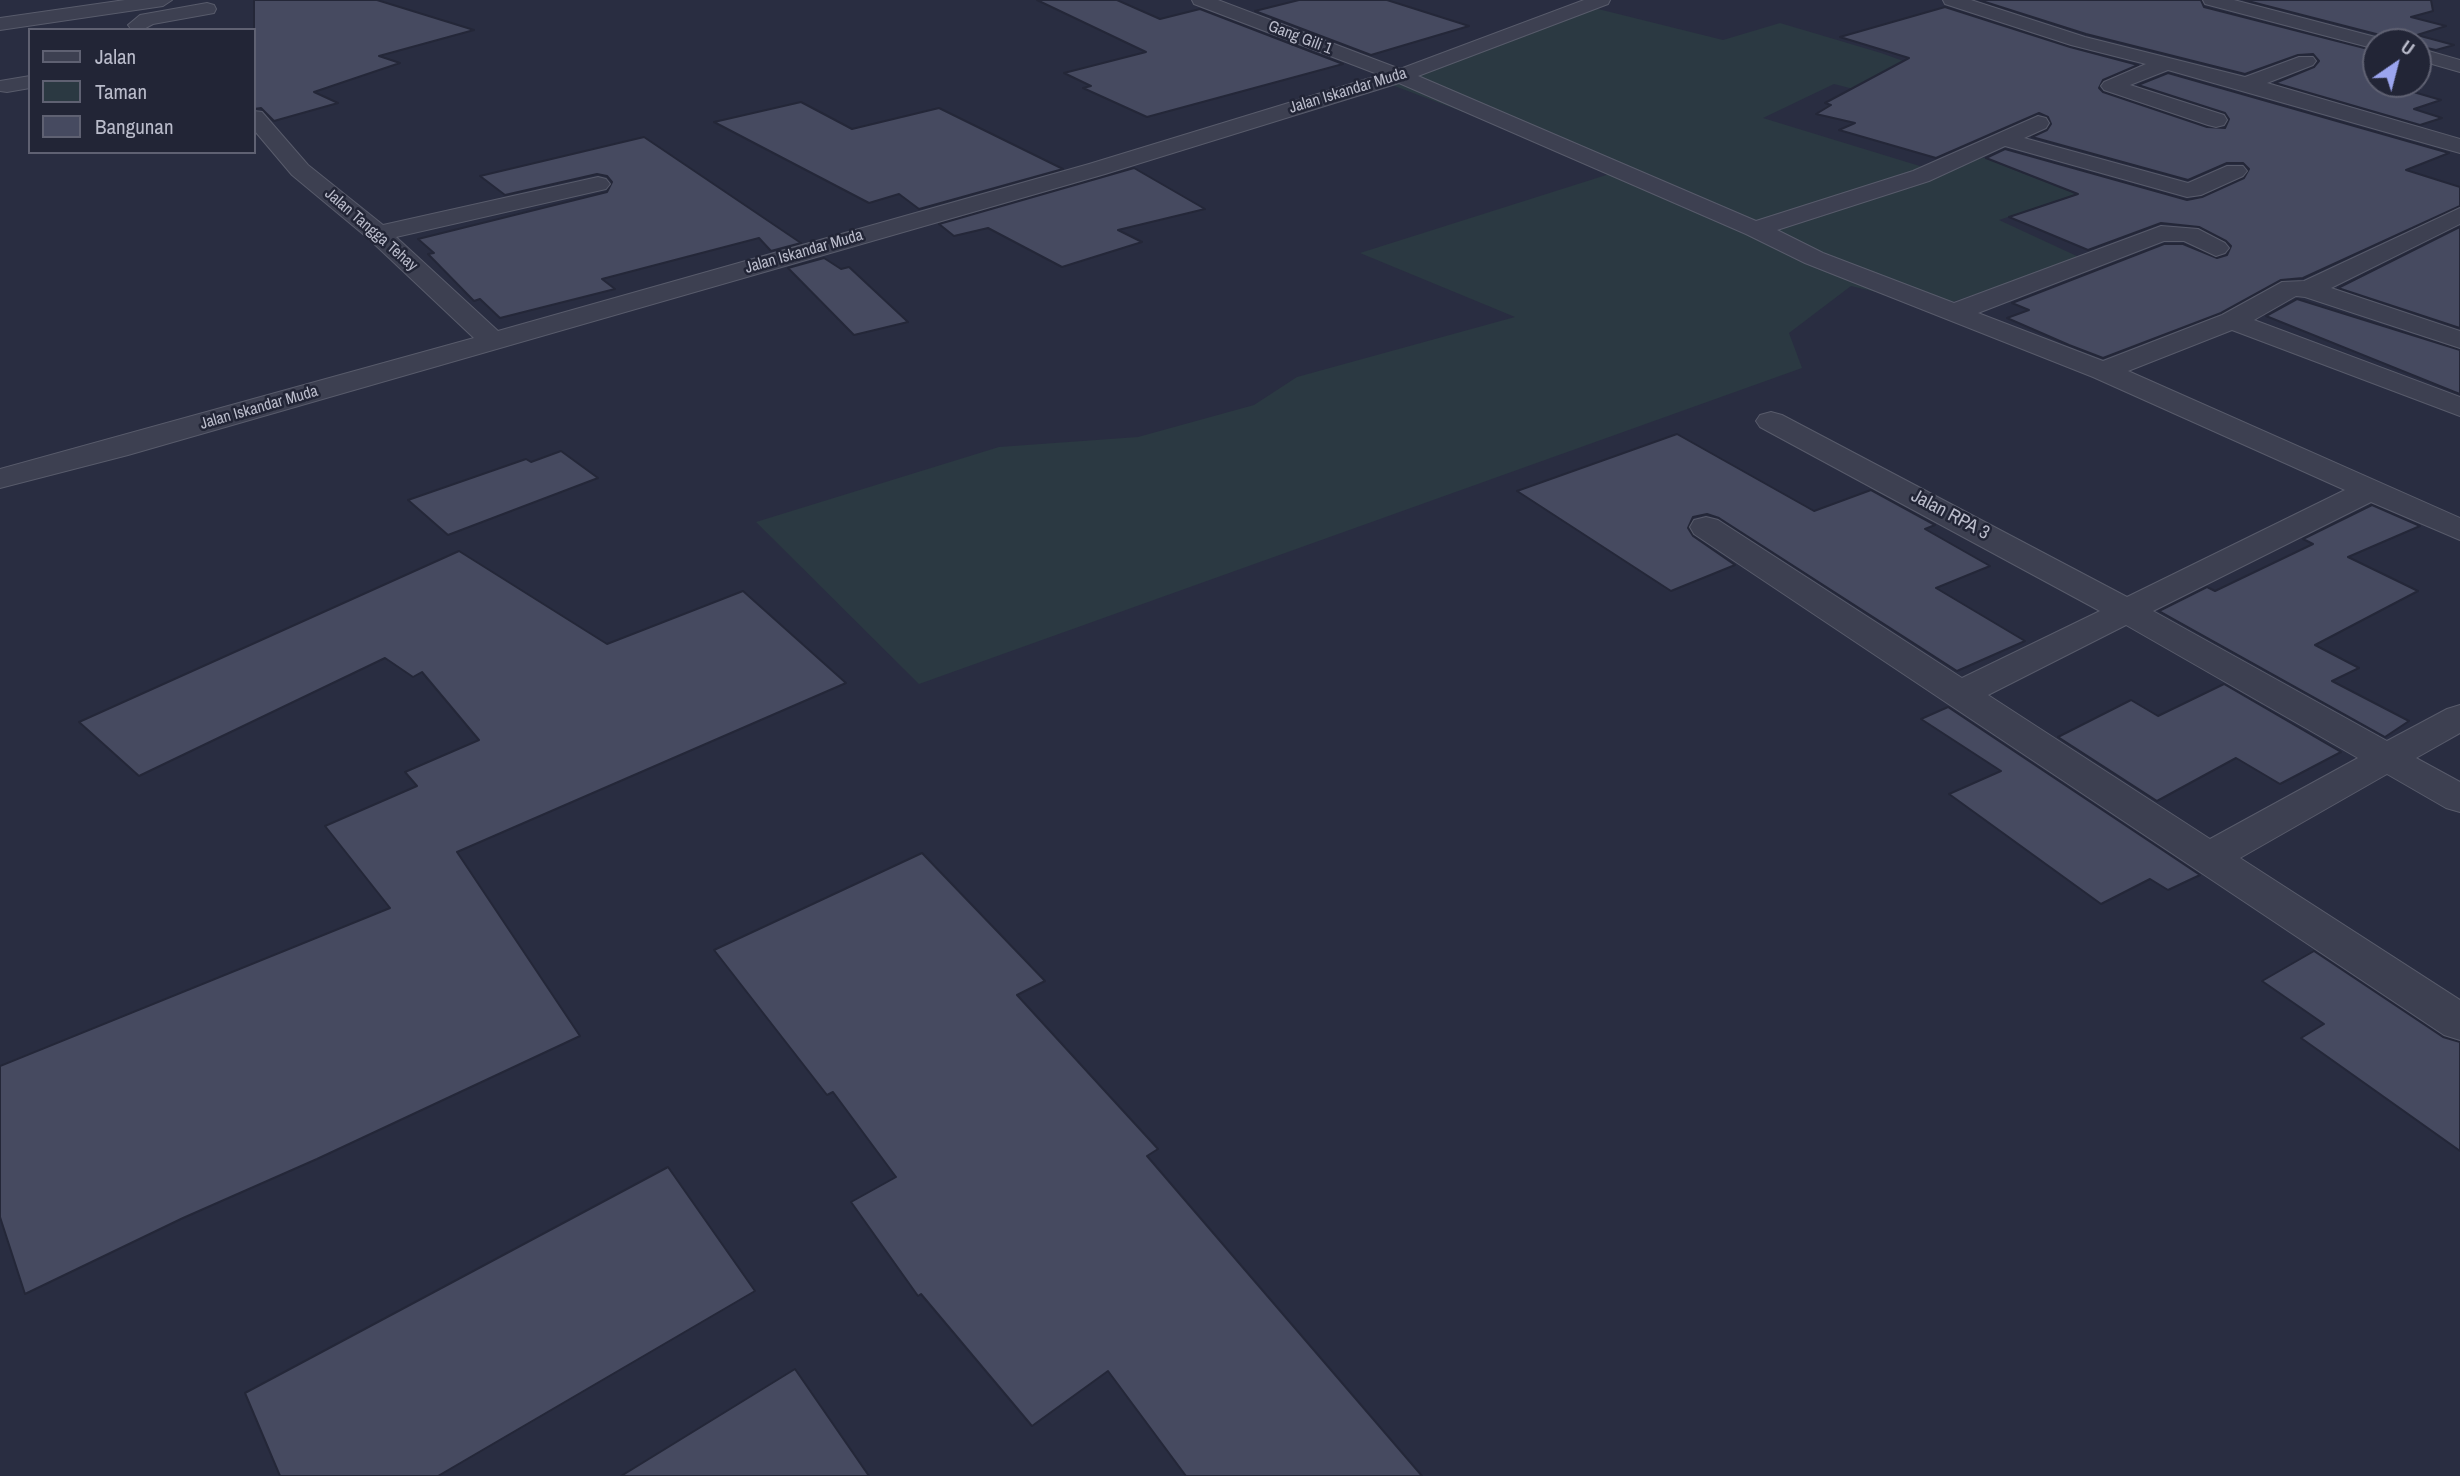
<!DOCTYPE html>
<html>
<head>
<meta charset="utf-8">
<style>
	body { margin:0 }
	#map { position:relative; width:2460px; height:1476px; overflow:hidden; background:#292d41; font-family:"Archivo Narrow",sans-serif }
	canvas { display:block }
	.legend { position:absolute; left:28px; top:28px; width:228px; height:126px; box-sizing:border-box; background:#222536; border:2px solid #5f6172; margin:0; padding:9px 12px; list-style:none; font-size:21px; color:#babccb }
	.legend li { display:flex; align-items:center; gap:14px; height:35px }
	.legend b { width:35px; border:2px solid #5f6172 }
	.north { position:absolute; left:2362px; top:28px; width:70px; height:70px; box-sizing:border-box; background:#222536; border:2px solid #5f6172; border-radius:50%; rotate:35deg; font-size:19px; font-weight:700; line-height:28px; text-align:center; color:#babccb }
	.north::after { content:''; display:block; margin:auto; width:24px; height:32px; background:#9ba5ef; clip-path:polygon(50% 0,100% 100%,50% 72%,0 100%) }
</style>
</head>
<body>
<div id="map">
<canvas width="2460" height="1476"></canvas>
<ul class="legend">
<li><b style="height:9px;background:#3d4051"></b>Jalan</li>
<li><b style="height:19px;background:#2b3942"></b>Taman</li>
<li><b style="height:19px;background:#464a60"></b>Bangunan</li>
</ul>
<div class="north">U</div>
</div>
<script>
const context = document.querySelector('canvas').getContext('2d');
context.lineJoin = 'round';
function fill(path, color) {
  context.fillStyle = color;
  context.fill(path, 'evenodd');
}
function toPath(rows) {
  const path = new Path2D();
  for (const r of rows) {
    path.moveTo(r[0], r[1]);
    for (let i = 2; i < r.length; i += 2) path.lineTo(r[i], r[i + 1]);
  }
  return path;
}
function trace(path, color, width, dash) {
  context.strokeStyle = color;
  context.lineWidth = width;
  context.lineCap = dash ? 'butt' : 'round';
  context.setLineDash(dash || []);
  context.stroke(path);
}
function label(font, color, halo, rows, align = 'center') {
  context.font = font + ' "Archivo Narrow",sans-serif';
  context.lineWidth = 5;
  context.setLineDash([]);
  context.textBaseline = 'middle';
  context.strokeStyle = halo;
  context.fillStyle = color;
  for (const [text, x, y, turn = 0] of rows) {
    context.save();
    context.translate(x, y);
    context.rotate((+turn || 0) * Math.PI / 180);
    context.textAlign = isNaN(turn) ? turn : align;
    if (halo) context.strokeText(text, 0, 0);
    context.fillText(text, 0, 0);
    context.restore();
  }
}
fill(toPath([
	[1582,5,1723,40,1780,23,1881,53,1962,82,1920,106,1834,84,1763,118,1936,171,1979,156,2076,194,1999,220,2081,258,1938,307,1851,286,1789,333,1802,368,919,684,756,522,999,447,1138,437,1254,405,1297,377,1515,317,1360,253,1619,171,1392,85]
]), '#2b3942');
const building = toPath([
	[254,0,377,0,474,30,379,56,400,63,314,92,338,103,274,121,261,108,254,109,254,0],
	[1037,0,1117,0,1160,19,1200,9,1343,64,1147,117,1083,88,1091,86,1064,73,1146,52,1037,0],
	[1299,0,1387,0,1469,26,1371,55,1255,11,1299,0],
	[1979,0,2201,0,2204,7,2376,51,2376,84,2386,84,2441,100,2414,109,2442,118,2420,125,2275,83,2314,67,2319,61,2313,54,2298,55,2245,74,2086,34,1979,0],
	[2244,0,2431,0,2433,11,2411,17,2446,26,2417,35,2454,45,2436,50,2418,46,2418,42,2388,42,2384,36,2244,0],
	[1945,7,2070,47,2138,65,2103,80,2099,88,2103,92,2207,127,2225,128,2229,119,2225,113,2138,85,2168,73,2449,153,2406,170,2460,187,2460,206,2303,278,2281,280,2221,313,2103,358,2069,345,2007,318,2029,310,2012,303,2164,244,2183,244,2217,258,2227,255,2231,246,2226,241,2199,227,2161,223,2088,250,2009,217,2078,194,1986,158,2005,149,2187,200,2202,197,2244,178,2249,169,2243,163,2227,163,2188,180,2032,137,2047,130,2051,124,2048,117,2039,113,1936,158,1839,130,1855,123,1816,114,1831,105,1825,103,1909,58,1840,37,1945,7],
	[801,102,852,129,939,108,1063,169,919,209,899,194,869,203,714,122,801,102],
	[644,137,801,243,771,251,759,238,602,279,615,289,500,318,480,299,474,301,428,254,434,253,418,239,607,192,612,182,607,176,597,174,505,195,480,176,644,137],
	[1134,168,1205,209,1118,230,1142,242,1062,267,988,228,954,236,939,224,1134,168],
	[2460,227,2460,328,2338,288,2460,227],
	[824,258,841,269,849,267,908,322,854,335,788,268,824,258],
	[2297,299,2460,350,2460,394,2266,316,2297,299],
	[1677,434,1814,511,1871,490,1935,525,1925,529,1990,566,1936,588,2025,641,1957,671,1719,518,1707,514,1693,517,1688,528,1693,536,1735,565,1671,591,1517,491,1677,434],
	[561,451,598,478,448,535,408,500,526,459,531,462,561,451],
	[2372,505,2420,526,2348,557,2418,591,2315,645,2359,668,2332,681,2409,721,2385,737,2159,611,2207,587,2215,591,2313,544,2303,539,2372,505],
	[459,551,607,644,743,591,846,683,457,852,580,1036,317,1159,183,1218,25,1294,0,1217,0,1066,390,908,325,826,417,786,405,772,479,740,422,672,413,677,385,658,139,776,79,722,459,551],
	[2224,684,2341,752,2280,784,2236,758,2157,801,2058,737,2131,700,2158,716,2224,684],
	[1948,707,2200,875,2168,890,2150,879,2101,904,1949,794,2001,771,1921,719,1948,707],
	[922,853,1045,981,1017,995,1158,1149,1147,1156,1422,1476,1186,1476,1108,1371,1032,1426,921,1294,918,1296,851,1202,896,1177,833,1092,827,1095,714,950,922,853],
	[2314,951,2443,1037,2460,1042,2460,1151,2301,1038,2324,1024,2262,981,2314,951],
	[668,1167,755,1291,438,1476,280,1476,245,1393,668,1167],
	[795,1369,869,1476,621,1476,795,1369]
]);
fill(building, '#464a60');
trace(building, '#242738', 2);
const minor = toPath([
	[125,0,172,0,163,6,0,30,0,18,125,0],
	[1192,0,1218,0,1400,69,1584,0,1610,0,1608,4,1418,76,1756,221,1913,171,2038,116,2046,118,2049,123,2046,128,2024,138,2188,183,2227,166,2243,166,2247,171,2243,176,2201,195,2187,197,2005,146,1929,181,1777,230,1823,253,1954,303,2161,226,2198,229,2225,243,2229,248,2225,253,2216,256,2184,241,2164,241,1978,313,2103,361,2222,315,2282,282,2304,281,2460,208,2460,224,2331,288,2460,331,2460,348,2305,297,2296,296,2254,320,2460,397,2460,416,2232,330,2128,371,2460,518,2460,540,2371,502,2153,611,2387,741,2447,709,2460,705,2460,733,2416,758,2460,782,2460,812,2446,808,2387,774,2240,858,2460,1000,2460,1040,2444,1035,1694,534,1690,527,1694,520,1706,517,1718,520,1962,678,2100,611,1760,427,1756,421,1760,415,1771,412,1782,415,2127,597,2345,490,2093,377,1805,263,1746,234,1399,83,1105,174,128,455,0,488,0,469,474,338,369,239,292,175,254,130,254,111,262,112,308,165,383,225,598,177,606,179,610,184,606,189,396,237,498,331,1089,164,1380,75,1194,4,1192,0],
	[2126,625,2358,758,2210,839,1988,695,2126,625],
	[1943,0,1971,0,2085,37,2245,77,2299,57,2313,57,2316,61,2313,65,2267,83,2460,139,2460,153,2168,70,2130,85,2224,115,2227,120,2224,125,2216,127,2208,125,2104,90,2101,86,2104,82,2146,64,2071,45,1945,4,1943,0],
	[2203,0,2234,0,2383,39,2385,42,2376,42,2376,49,2205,4,2203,0],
	[207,3,214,5,216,9,214,13,153,24,142,30,131,29,128,25,140,15,207,3],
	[2418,48,2460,60,2460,72,2418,60,2418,48],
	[30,76,30,88,7,92,0,91,0,81,30,76]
]);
trace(minor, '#585b6b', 2);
fill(minor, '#3d4051');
label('16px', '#babccb', '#222536', [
	["Gang Gili 1",1300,38,21],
	["Jalan Iskandar Muda",1348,91,-17],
	["Jalan Tangga Tehay",371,230,41],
	["Jalan Iskandar Muda",804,252,-16],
	["Jalan Iskandar Muda",259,408,-16]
]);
label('19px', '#babccb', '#222536', [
	["Jalan RPA 3",1950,515,28]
]);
</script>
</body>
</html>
